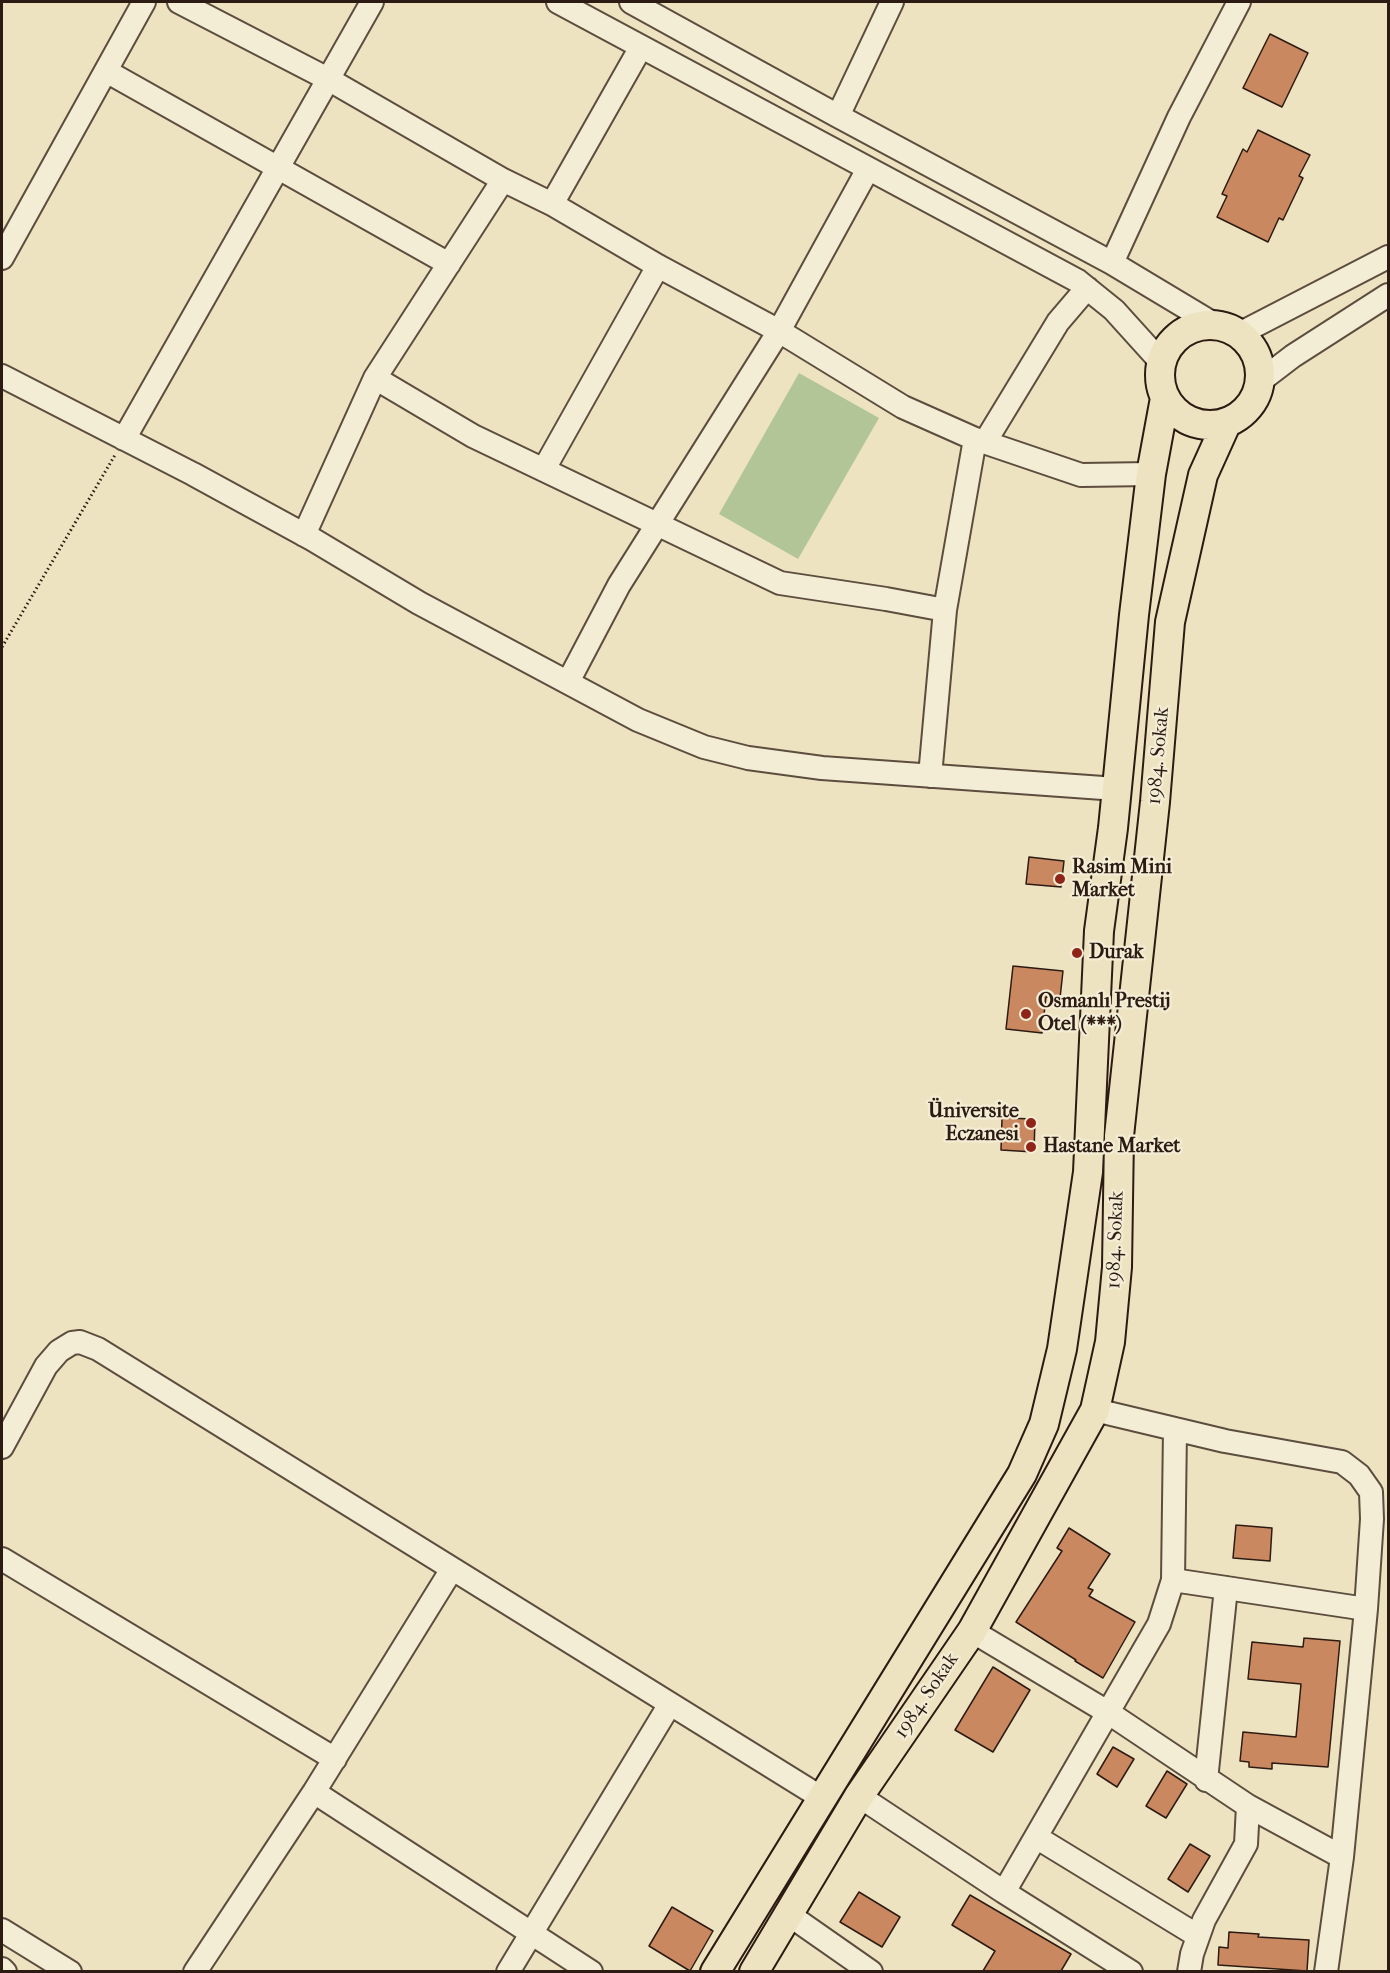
<!DOCTYPE html>
<html>
<head>
<meta charset="utf-8">
<style>
	body { margin:0 }
	#map { position:relative; width:1390px; height:1973px; overflow:hidden; background:#eee3c0; font-family:"IM FELL French Canon",serif }
	canvas { display:block }
	.frame { position:absolute; inset:0; border:3px solid #2c1b12; pointer-events:none }
</style>
</head>
<body>
<div id="map">
<canvas width="1390" height="1973"></canvas>
<div class="frame"></div>
</div>
<script>
const context = document.querySelector('canvas').getContext('2d');
context.lineJoin = 'round';
function fill(path, color) {
  context.fillStyle = color;
  context.fill(path, 'evenodd');
}
function toPath(rows) {
  const path = new Path2D();
  for (const r of rows) {
    if (r.length === 3) {
      path.moveTo(r[0] + r[2], r[1]);
      path.arc(r[0], r[1], r[2], 0, 2 * Math.PI);
      continue;
    }
    path.moveTo(r[0], r[1]);
    for (let i = 2; i < r.length; i += 2) path.lineTo(r[i], r[i + 1]);
  }
  return path;
}
function trace(path, color, width, dash) {
  context.strokeStyle = color;
  context.lineWidth = width;
  context.lineCap = dash ? 'butt' : 'round';
  context.setLineDash(dash || []);
  context.stroke(path);
}
function label(font, color, halo, rows, align = 'center') {
  context.font = font + ' "IM FELL French Canon",serif';
  context.lineWidth = 4.5;
  context.setLineDash([]);
  context.textBaseline = 'middle';
  context.strokeStyle = halo;
  context.fillStyle = color;
  for (const [text, x, y, turn = 0] of rows) {
    context.save();
    context.translate(x, y);
    context.rotate((+turn || 0) * Math.PI / 180);
    context.textAlign = isNaN(turn) ? turn : align;
    if (halo) context.strokeText(text, 0, 0);
    context.fillText(text, 0, 0);
    context.restore();
  }
}
fill(toPath([
	[799,373,879,418,798,559,719,514]
]), '#b2c597');
const building = toPath([
	[1270,34,1308,53,1282,107,1243,88,1270,34],
	[1258,130,1310,155,1299,176,1303,178,1283,220,1279,218,1268,242,1217,217,1227,196,1222,194,1243,149,1247,152,1258,130],
	[1029,857,1064,861,1061,887,1026,884,1029,857],
	[1013,966,1063,971,1060,998,1046,997,1042,1033,1006,1029,1013,966],
	[1002,1118,1035,1119,1034,1152,1001,1150,1002,1118],
	[1236,1525,1272,1528,1270,1561,1233,1558,1236,1525],
	[1069,1528,1110,1554,1088,1588,1093,1590,1089,1596,1135,1622,1103,1678,1075,1661,1076,1660,1016,1622,1062,1551,1057,1548,1069,1528],
	[1304,1638,1340,1641,1328,1767,1272,1763,1272,1769,1249,1767,1249,1762,1240,1761,1243,1732,1296,1737,1301,1684,1248,1679,1252,1642,1303,1647,1304,1638],
	[993,1667,1030,1690,993,1752,955,1730,993,1667],
	[1113,1747,1134,1759,1117,1787,1097,1774,1113,1747],
	[1167,1771,1187,1784,1166,1818,1146,1806,1167,1771],
	[1190,1844,1210,1856,1188,1892,1168,1879,1190,1844],
	[859,1892,900,1917,882,1947,840,1922,859,1892],
	[970,1895,1071,1954,1061,1971,983,1971,995,1951,952,1925,970,1895],
	[672,1907,713,1931,690,1971,649,1946,672,1907],
	[1229,1932,1259,1934,1258,1937,1309,1940,1307,1971,1218,1965,1219,1947,1228,1948,1229,1932]
]);
fill(building, '#ca8861');
trace(building, '#2c1b12', 1.5);
const minor = toPath([
	[179,2,328,79,503,180,552,204,658,266,779,331,903,407,975,439,1081,475,1151,474],
	[558,2,1078,281,1114,310,1161,362],
	[631,2,838,116,1112,263,1217,326],
	[106,71,449,264],
	[838,116,892,2],
	[552,204,641,47],
	[2,258,144,2],
	[1112,263,1179,117,1239,2],
	[1239,334,1388,257],
	[2,376,193,474,312,539,419,603,638,720,704,747,748,758,822,768,1117,789],
	[375,378,473,436,780,583,886,599,945,610],
	[1259,382,1293,356,1388,295],
	[124,439,372,2],
	[985,442,1058,322,1087,288],
	[544,469,658,266],
	[304,535,375,378,503,180],
	[568,682,619,585,779,331,868,169],
	[930,776,945,610,975,439],
	[1095,1410,1225,1441,1342,1462,1359,1475,1371,1492,1372,1519,1366,1609,1342,1857,1326,1972],
	[2,1447,46,1366,59,1351,72,1343,80,1342,98,1349,822,1798],
	[2,1559,335,1759],
	[1173,1580,1366,1609],
	[972,1631,1109,1713,1248,1806,1342,1857],
	[1206,1780,1226,1588],
	[314,1792,591,1972],
	[859,1796,1004,1892,1131,1972],
	[1036,1837,1198,1936],
	[1004,1892,1159,1624,1173,1580,1175,1429],
	[788,1914,871,1972],
	[2,1930,70,1972],
	[2,1969,5,1972],
	[195,1972,314,1792,452,1569],
	[508,1972,670,1704],
	[1189,1972,1192,1954,1204,1920,1246,1844,1248,1806]
]);
const major = toPath([
	[1210,375,50],
	[715,1972,1022,1474,1044,1424,1062,1349,1088,1172,1099,931,1113,828,1134,615,1151,474,1165,398],
	[754,1972,859,1796,972,1631,1095,1410,1110,1342,1117,1267,1119,1136,1155,802,1170,622,1203,475,1227,422]
]);
trace(minor, '#5c4d3e', 26);
trace(major, '#2c1b12', 32);
trace(toPath([
	[2,647,115,455]
]), '#2c1b12', 3, [1.5, 3]);
trace(minor, '#f4edd6', 22);
trace(major, '#eee3c0', 28);
for (const [x, y, r, color] of [
	[1060,879,6,"#8f2418"],
	[1077,953,6,"#8f2418"],
	[1026,1014,6,"#8f2418"],
	[1031,1123,6,"#8f2418"],
	[1031,1147,6,"#8f2418"]
]) {
  const dot = new Path2D();
  dot.arc(x, y, r, 0, 2 * Math.PI);
  context.fillStyle = color;
  context.fill(dot);
  trace(dot, '#f4edd6', 2);
}
label('20px', '#2c1b12', '#f4edd6', [
	["1984. Sokak",1159,756,-85],
	["1984. Sokak",1116,1240,-88],
	["1984. Sokak",927,1696,-56]
]);
label('bold 20px', '#2c1b12', '#f4edd6', [
	["Rasim Mini",1072,868],
	["Market",1072,891],
	["Durak",1089,953],
	["Osmanlı Prestij",1038,1002],
	["Otel (***)",1038,1025],
	["Üniversite",1019,1112,"right"],
	["Eczanesi",1019,1135,"right"],
	["Hastane Market",1043,1147]
], 'left');
</script>
</body>
</html>
